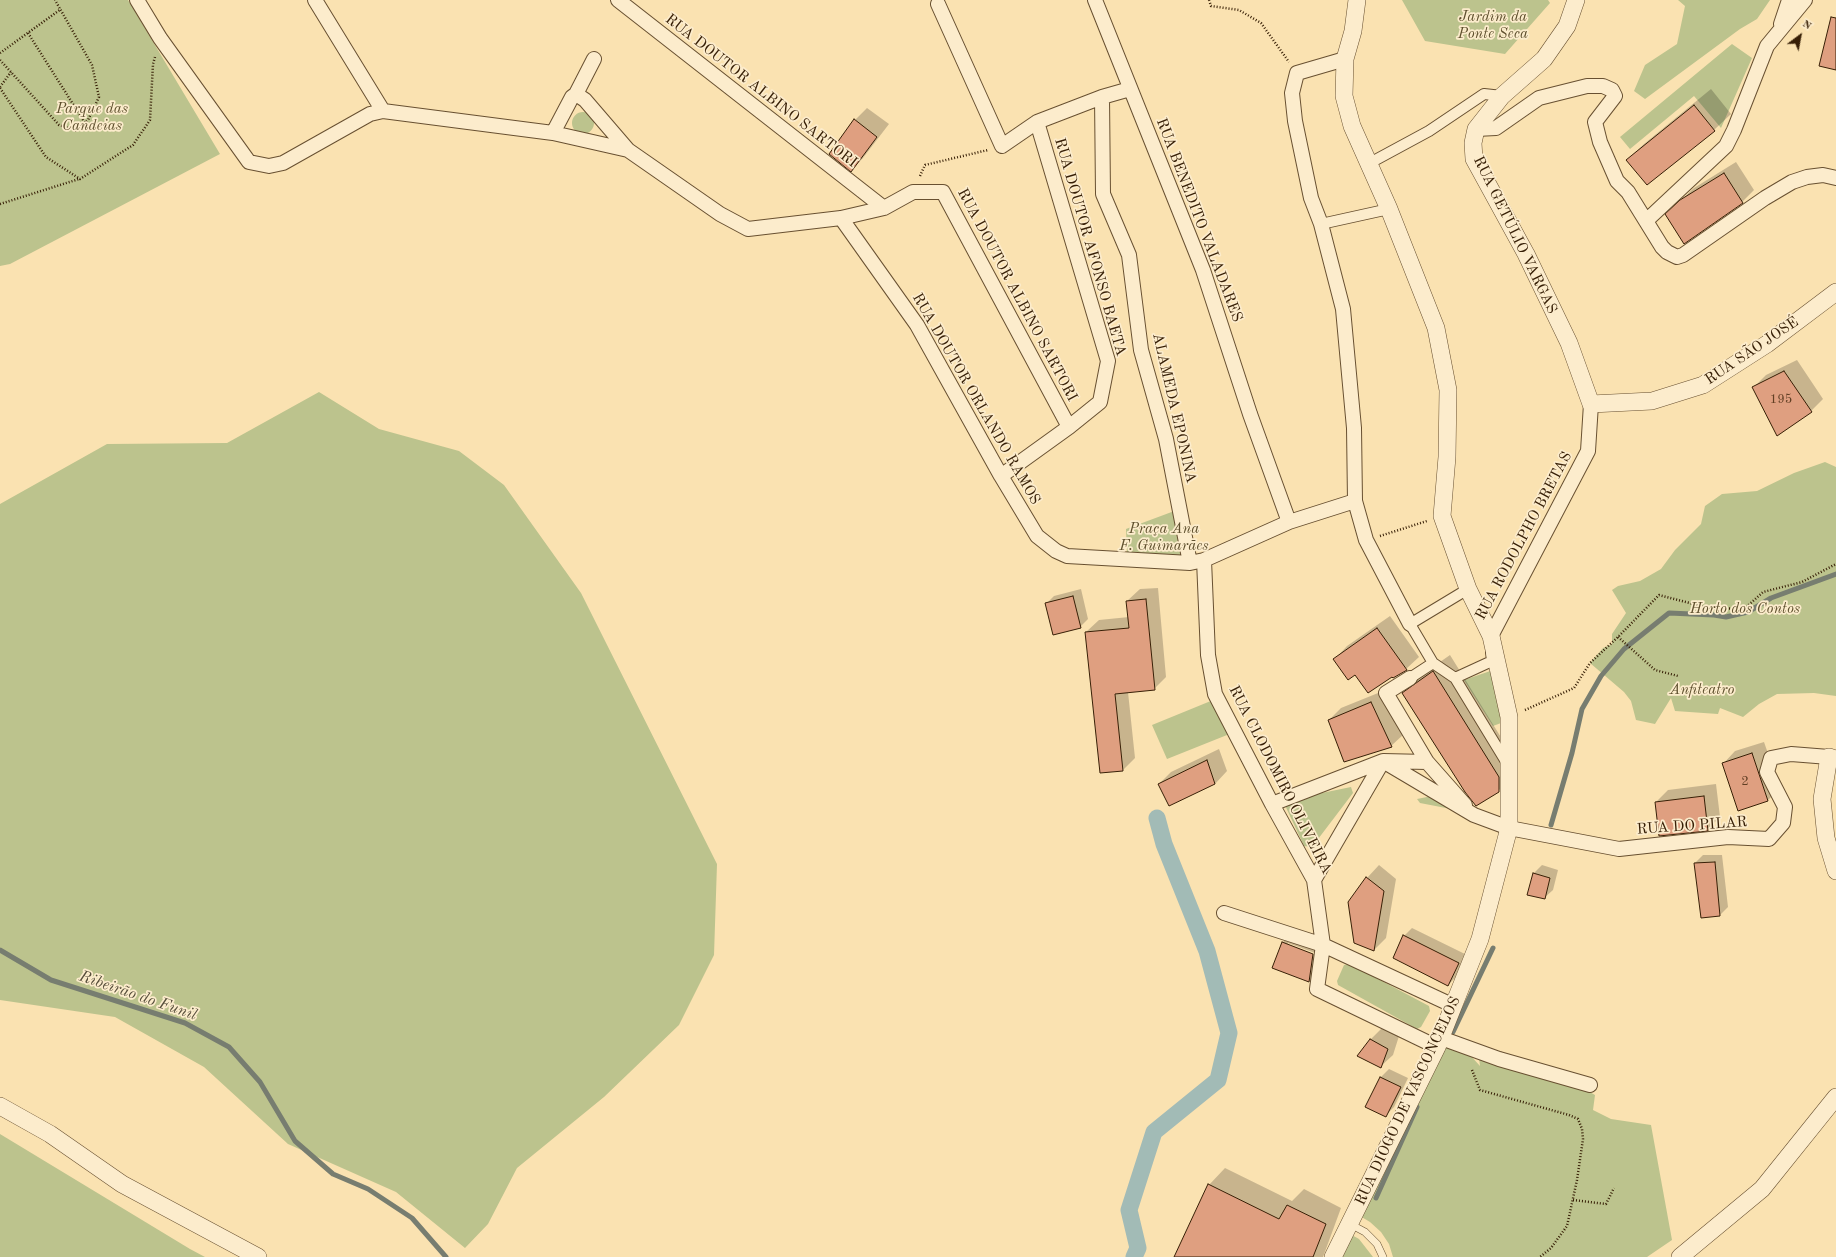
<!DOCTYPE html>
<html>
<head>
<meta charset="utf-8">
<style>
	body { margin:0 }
	#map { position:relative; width:1836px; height:1257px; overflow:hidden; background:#fae2b1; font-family:"Old Standard TT",serif }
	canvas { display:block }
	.north { position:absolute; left:1780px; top:16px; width:40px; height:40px; -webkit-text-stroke:3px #fceccc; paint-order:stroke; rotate:32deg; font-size:11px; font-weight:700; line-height:16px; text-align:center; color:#371f06 }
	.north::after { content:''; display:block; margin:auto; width:14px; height:18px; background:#371f06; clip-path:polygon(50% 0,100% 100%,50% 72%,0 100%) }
</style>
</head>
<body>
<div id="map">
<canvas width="1836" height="1257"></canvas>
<div class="north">N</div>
</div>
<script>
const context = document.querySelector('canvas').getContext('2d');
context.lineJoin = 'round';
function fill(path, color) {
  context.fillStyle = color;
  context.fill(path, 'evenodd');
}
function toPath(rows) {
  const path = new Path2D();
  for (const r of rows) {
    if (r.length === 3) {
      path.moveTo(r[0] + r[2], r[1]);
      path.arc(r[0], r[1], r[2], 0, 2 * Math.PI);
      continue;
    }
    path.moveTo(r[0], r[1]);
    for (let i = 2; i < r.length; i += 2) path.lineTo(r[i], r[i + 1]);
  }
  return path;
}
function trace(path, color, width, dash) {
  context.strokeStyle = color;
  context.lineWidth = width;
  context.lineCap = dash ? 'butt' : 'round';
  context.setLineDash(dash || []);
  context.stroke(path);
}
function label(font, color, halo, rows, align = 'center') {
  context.font = font + ' "Old Standard TT",serif';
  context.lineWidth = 3.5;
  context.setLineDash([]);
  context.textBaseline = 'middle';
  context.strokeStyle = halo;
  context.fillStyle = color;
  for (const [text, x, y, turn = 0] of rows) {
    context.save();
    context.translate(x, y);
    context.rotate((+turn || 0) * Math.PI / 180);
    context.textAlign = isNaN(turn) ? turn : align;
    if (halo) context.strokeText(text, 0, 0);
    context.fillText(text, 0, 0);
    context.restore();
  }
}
fill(toPath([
	[0,0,128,0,220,154,10,264,0,266],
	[1402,0,1548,0,1550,3,1505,54,1425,41],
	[1678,0,1770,0,1757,19,1740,29,1645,99,1634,91,1645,65,1677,44,1685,6],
	[1732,44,1752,58,1721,128,1694,96,1630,149,1620,137],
	[583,123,11],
	[319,392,379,429,459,451,504,485,581,593,717,864,714,955,679,1025,604,1097,517,1168,488,1224,465,1248,396,1192,288,1144,204,1067,115,1017,0,1000,0,504,107,444,227,443],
	[1825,462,1836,467,1836,696,1814,693,1777,694,1759,704,1743,717,1720,708,1718,714,1675,711,1671,698,1655,724,1636,720,1631,701,1624,692,1590,663,1603,648,1612,644,1612,634,1626,613,1612,590,1618,586,1640,581,1661,569,1675,550,1701,524,1705,506,1722,494,1757,491,1794,473],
	[1177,510,1186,559,1127,553,1126,529],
	[1502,667,1501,723,1493,726,1464,680],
	[1223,696,1237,731,1167,759,1152,725],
	[1351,787,1353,793,1312,847,1304,846,1283,801],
	[1442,794,1451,809,1420,803,1417,799],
	[1350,964,1429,1006,1430,1011,1421,1027,1417,1029,1338,985,1337,981,1344,965],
	[1448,1031,1480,1066,1479,1058,1586,1090,1595,1095,1593,1110,1611,1119,1651,1125,1672,1240,1647,1257,1393,1257,1389,1244,1381,1232,1370,1222,1360,1216],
	[0,1134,190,1249,205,1257,0,1257],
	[1350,1234,1359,1239,1373,1257,1338,1257]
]), '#bcc38d');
fill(toPath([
	[1711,89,1731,114,1714,130,1647,184,1627,160,1644,144],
	[867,108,889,124,863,158,851,170,855,120],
	[1736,162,1754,190,1742,202,1679,202,1694,188],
	[1797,360,1823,399,1811,411,1753,388,1766,375],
	[1158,588,1166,677,1154,689,1128,692,1135,758,1123,770,1086,632,1099,620,1129,617,1127,601,1140,589],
	[1081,589,1088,619,1080,627,1046,604,1054,596],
	[1390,616,1419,657,1406,669,1356,674,1335,659,1347,646],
	[1450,655,1515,760,1515,774,1498,791,1476,805,1404,693,1420,676],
	[1383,691,1404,734,1391,746,1329,720,1341,708],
	[1764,742,1780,788,1768,800,1739,810,1723,764,1735,751],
	[1219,749,1227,771,1215,784,1159,784,1171,772],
	[1716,784,1720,817,1707,830,1656,802,1668,790],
	[1703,855,1722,855,1728,907,1720,915,1695,863],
	[1379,865,1396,879,1386,938,1374,950,1367,878],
	[1542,865,1558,870,1553,890,1544,898,1528,894,1534,873],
	[1412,928,1467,955,1456,977,1448,985,1404,936],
	[1295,930,1325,941,1321,969,1309,981,1283,942],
	[1288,943,1318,954,1318,956,1288,945],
	[1383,1027,1399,1036,1393,1055,1380,1067,1359,1056,1371,1039],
	[1389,1069,1408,1078,1394,1107,1386,1115,1367,1106,1381,1077],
	[1225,1168,1292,1201,1304,1189,1341,1208,1323,1257,1175,1257,1209,1185]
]), '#0003');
trace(toPath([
	[1551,825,1572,753,1582,709,1601,676,1624,649,1669,613,1714,615,1726,617,1748,612,1771,598,1836,574],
	[0,950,51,980,185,1023,229,1047,260,1082,295,1141,333,1174,368,1189,412,1218,446,1257],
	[1453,1032,1493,948],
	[1376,1198,1417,1107]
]), '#777d70', 5);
trace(toPath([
	[1134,1257,1138,1248,1129,1210,1154,1132,1218,1080,1229,1033,1207,951,1164,844,1157,818]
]), '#a2bbb6', 17);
const building = toPath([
	[1831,17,1836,18,1836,70,1819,66,1831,17],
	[1694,105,1715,131,1647,185,1626,160,1694,105],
	[854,119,877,137,851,172,829,154,854,119],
	[1724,173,1743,203,1684,244,1665,214,1680,200,1724,173],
	[1784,371,1812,412,1777,436,1752,387,1784,371],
	[1073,596,1081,628,1053,635,1045,603,1073,596],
	[1146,599,1155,690,1115,694,1123,771,1100,773,1085,632,1129,628,1126,601,1146,599],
	[1377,628,1407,670,1393,678,1392,677,1368,693,1355,675,1348,680,1333,659,1377,628],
	[1433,671,1499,777,1499,792,1476,806,1465,792,1402,693,1433,671],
	[1371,702,1392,747,1344,762,1328,720,1371,702],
	[1752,753,1768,801,1738,811,1722,763,1752,753],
	[1207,760,1215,784,1169,806,1158,784,1207,760],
	[1704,796,1708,831,1659,836,1655,802,1704,796],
	[1715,862,1720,916,1701,918,1694,863,1715,862],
	[1533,873,1550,878,1545,899,1527,895,1533,873],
	[1366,877,1384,891,1374,951,1354,943,1348,902,1366,877],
	[1403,935,1459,963,1448,986,1393,958,1403,935],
	[1282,942,1313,954,1309,982,1272,968,1282,942],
	[1370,1039,1388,1049,1381,1068,1357,1056,1370,1039],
	[1380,1077,1401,1087,1386,1117,1365,1107,1380,1077],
	[1208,1184,1279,1219,1287,1205,1326,1224,1313,1257,1174,1257,1208,1184]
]);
fill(building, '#df9f80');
trace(building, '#371f06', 1);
const service = toPath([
	[1350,1224,1365,1232,1377,1244,1383,1257]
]);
const pedestrian = toPath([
	[1368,164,1429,131,1484,94,1502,96],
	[1321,224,1389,209],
	[1433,663,1410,624,1468,589],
	[1410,678,1433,663,1455,678,1492,661,1491,652],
	[1455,678,1508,765]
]);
const minor = toPath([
	[137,0,160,38,249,162,269,166,283,163,370,114,383,111,553,133,628,150,720,214,748,229,841,218,884,208,913,192,943,192,1069,427],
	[315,0,383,111],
	[618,0,884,208],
	[1095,0,1203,270,1250,414,1289,522],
	[938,4,1002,146,1037,122,1102,97,1130,89],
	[1781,24,1789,0],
	[1345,59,1297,73,1292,93,1295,121,1311,198,1321,224,1343,309,1354,428,1355,501,1366,540,1410,624],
	[576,94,594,59],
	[1102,97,1103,194,1129,255,1141,350,1166,439,1190,563],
	[1476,129,1496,128,1539,98,1587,86,1603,86,1612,90,1615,96,1595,122,1600,142,1617,181,1628,192,1662,247,1667,252,1677,257,1683,255,1765,198,1792,182,1807,177,1823,175,1836,178],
	[553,133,572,97,576,94,585,100,628,150],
	[841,218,917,325,1001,476,1037,536,1056,551,1067,556,1190,563,1204,560,1289,522,1355,501],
	[1646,221,1726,146,1734,130,1767,46,1805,0],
	[1001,476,1069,427,1100,402,1108,361,1037,122],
	[1204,560,1208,655,1215,694,1272,804,1314,880,1323,945,1224,913],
	[1491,636,1588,451,1591,404],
	[1410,678,1386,693,1427,762,1465,805],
	[1272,804,1383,761,1427,762],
	[1314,880,1383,761,1474,815,1509,828,1619,849,1728,837,1769,839,1783,823,1785,807,1767,772,1771,758,1791,754,1829,757],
	[1441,1038,1499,1059,1590,1085],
	[1437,1047,1317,989,1323,945,1454,1006]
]);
const tertiary = toPath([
	[1576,0,1567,26,1544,59,1502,96,1476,129,1473,143,1474,159,1526,254,1569,343,1591,404,1652,401,1703,385,1767,344,1836,292],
	[1836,759,1829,757,1822,799,1826,838,1836,871],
	[0,1106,50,1134,122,1184,258,1257],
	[1333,1257,1437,1047,1480,939,1509,828,1509,717,1491,636,1468,589,1442,516,1447,457,1448,390,1436,328,1389,209,1352,126,1344,96,1345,59,1353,31,1357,0],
	[1680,1257,1762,1189,1836,1097]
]);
trace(service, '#685031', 8);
trace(pedestrian, '#685031', 12);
trace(minor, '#685031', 16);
trace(tertiary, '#685031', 18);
trace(toPath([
	[1209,0,1211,6,1239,10,1261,23,1289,62],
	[28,33,85,123],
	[0,53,61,9],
	[0,60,59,125,77,131,88,120,99,97,92,65,55,0],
	[0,87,11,72],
	[0,88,46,157,80,179,133,145,150,120,153,64,155,57],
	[920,176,925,165,988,150],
	[0,204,79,179],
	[1380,536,1427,521],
	[1618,637,1655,670,1678,676],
	[1525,710,1574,688,1590,663,1618,637,1659,595,1709,608,1744,609,1763,592,1802,582,1836,564],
	[1472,1070,1480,1090,1569,1115,1578,1119,1582,1129,1583,1139,1577,1180,1567,1226,1551,1248,1540,1257],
	[1573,1200,1606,1204,1614,1188]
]), '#371f06', 2.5, [1, 2]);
trace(service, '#fceccc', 7);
trace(pedestrian, '#fceccc', 10);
trace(minor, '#fceccc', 14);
trace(tertiary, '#fceccc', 17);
label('13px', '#613f24', null, [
	["195",1781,400],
	["2",1745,782]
]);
label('italic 15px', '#5f502e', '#fceccc', [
	["Jardim da",1493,17],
	["Ponte Seca",1493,34],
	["Parque das",92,109],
	["Candeias",92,126],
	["Praça Ana",1164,529],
	["F. Guimarães",1164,546],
	["Horto dos Contos",1745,609],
	["Anfiteatro",1702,690]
]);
label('15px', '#371f06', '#fceccc', [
	["RUA DOUTOR ALBINO SARTORI",761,91,38],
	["RUA BENEDITO VALADARES",1199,220,69],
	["RUA GETÚLIO VARGAS",1515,235,64],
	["RUA DOUTOR AFONSO BAETA",1090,247,74],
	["RUA DOUTOR ALBINO SARTORI",1017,295,62],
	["RUA SÃO JOSÉ",1752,351,-34],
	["RUA DOUTOR ORLANDO RAMOS",976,399,60],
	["ALAMEDA EPONINA",1174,408,77],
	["RUA RODOLPHO BRETAS",1524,536,-62],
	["RUA CLODOMIRO OLIVEIRA",1280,780,63],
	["RUA DO PILAR",1692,826,-4],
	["RUA DIOGO DE VASCONCELOS",1408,1101,-65]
]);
label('italic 16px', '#574e3b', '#fceccc', [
	["Ribeirão do Funil",138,996,19]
]);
</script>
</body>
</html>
